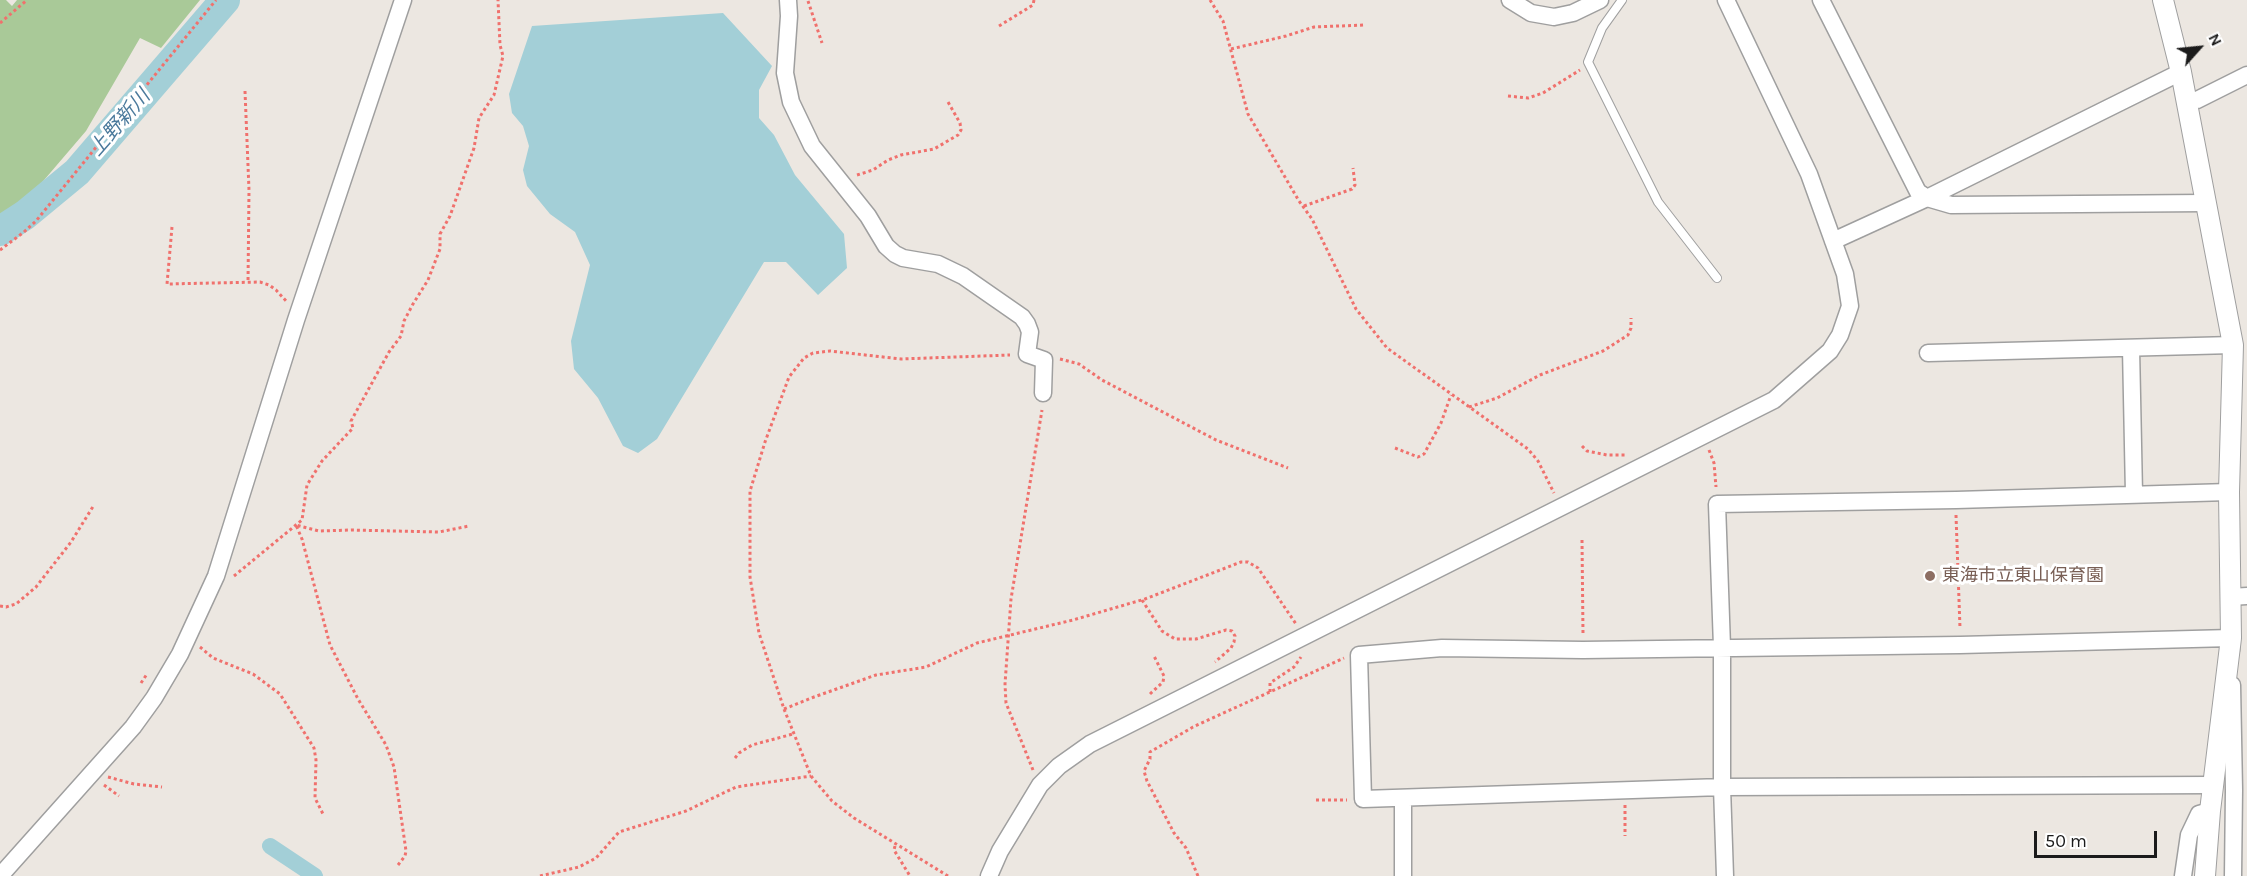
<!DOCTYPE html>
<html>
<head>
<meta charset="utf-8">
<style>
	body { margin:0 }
	#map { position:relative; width:2247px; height:876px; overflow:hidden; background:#ece7e1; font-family:Karla,sans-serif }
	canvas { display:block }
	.north { position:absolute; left:2169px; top:18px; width:60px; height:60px; -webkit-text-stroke:4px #fff; paint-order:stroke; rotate:63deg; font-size:16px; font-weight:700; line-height:24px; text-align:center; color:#1b1b1b }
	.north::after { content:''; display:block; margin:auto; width:21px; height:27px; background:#1b1b1b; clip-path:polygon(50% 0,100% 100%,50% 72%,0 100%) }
	.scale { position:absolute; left:2034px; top:831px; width:123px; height:27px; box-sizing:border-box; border:3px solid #1b1b1b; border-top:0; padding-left:8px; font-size:18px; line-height:21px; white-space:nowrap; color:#1b1b1b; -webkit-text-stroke:4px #fff; paint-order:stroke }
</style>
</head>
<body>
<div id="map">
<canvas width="2247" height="876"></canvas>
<div class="north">N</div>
<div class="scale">50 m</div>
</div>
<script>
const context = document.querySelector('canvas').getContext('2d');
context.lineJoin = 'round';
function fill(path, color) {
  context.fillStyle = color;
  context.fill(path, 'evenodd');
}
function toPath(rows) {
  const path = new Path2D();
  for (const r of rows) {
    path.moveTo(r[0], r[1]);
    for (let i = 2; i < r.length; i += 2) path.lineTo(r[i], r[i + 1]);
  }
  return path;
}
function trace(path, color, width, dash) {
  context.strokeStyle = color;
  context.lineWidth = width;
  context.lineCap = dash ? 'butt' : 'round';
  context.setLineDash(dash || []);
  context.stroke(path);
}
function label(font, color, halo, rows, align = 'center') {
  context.font = font + ' Karla,"Noto Sans JP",sans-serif';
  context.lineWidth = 6;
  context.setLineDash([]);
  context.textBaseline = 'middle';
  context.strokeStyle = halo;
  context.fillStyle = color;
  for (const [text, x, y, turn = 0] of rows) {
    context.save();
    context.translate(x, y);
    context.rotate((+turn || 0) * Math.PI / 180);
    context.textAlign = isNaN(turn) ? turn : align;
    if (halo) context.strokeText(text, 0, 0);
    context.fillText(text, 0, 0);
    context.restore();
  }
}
fill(toPath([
	[0,0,6,0,12,6,17,0,200,0,161,48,140,38,86,131,21,207,0,220]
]), '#a9c998');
fill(toPath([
	[723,13,772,66,759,90,759,118,774,135,795,175,844,234,847,268,818,295,786,262,764,262,657,439,638,453,623,446,598,398,574,369,571,341,590,265,575,232,550,214,527,186,523,170,529,146,523,126,512,113,509,94,532,26]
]), '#a3cfd7');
trace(toPath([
	[270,846,315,876]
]), '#a3cfd7', 16);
trace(toPath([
	[0,231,25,215,77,172,225,0]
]), '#a3cfd7', 30);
const service = toPath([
	[1622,0,1602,28,1588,62,1658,202,1717,278]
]);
const minor = toPath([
	[788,0,789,16,785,73,791,102,812,146,868,216,886,246,895,254,903,258,938,264,963,276,1022,317,1027,324,1030,332,1027,354,1044,360,1043,393],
	[1510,0,1531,13,1554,17,1573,13,1600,0],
	[1821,0,1918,192,1927,198,1951,205,2205,203],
	[2187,102,2197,100,2247,75],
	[1833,241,1927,198,2181,72],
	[2131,348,2134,494],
	[1928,353,2233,345],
	[2230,597,2247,596],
	[2232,685,2234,790,2233,876],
	[2213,785,1722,787,1363,799,1359,655,1442,648,1583,650,1960,645,2231,638,2231,650],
	[1403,799,1403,876],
	[0,876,133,727,154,698,180,654,216,576,296,320,403,0],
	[989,876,1000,851,1040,785,1059,766,1090,744,1774,400,1830,351,1840,335,1850,306,1845,274,1809,174,1726,0],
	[1725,876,1722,787,1722,647,1717,504,1956,500,2229,492],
	[2183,876,2189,835,2199,814,2210,811]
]);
const tertiary = toPath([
	[2163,0,2181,72,2233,345,2229,492,2231,638,2210,811,2205,876]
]);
trace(service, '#9f9f9f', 10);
trace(minor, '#9f9f9f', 19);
trace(tertiary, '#9f9f9f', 22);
trace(toPath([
	[1210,0,1223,21,1248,114,1299,201,1312,219,1356,309,1387,348,1528,449,1538,461,1554,493],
	[808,1,822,43],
	[0,23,27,0],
	[999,26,1033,5,1034,0],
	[1231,49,1286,36,1314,27,1364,25],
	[245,91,249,190,248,283],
	[1508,96,1528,98,1543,93,1580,70],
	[857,175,873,170,888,160,901,155,934,149,958,135,961,130,960,123,948,102],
	[1304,206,1352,189,1355,185,1353,168],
	[172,227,167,284,260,282,269,285,276,290,287,302],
	[0,250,24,232,36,221,216,0],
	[1060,359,1079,364,1102,380,1216,440,1288,468],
	[1469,407,1497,398,1540,375,1603,351,1628,335,1631,328,1631,318],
	[1582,446,1587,451,1607,455,1625,455],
	[1395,448,1418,457,1424,454,1441,423,1451,395],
	[1709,450,1714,463,1716,487],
	[1956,515,1960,628],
	[1582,540,1583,634],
	[234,576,302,520,307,485,322,461,353,428,351,421,389,352,401,336,404,321,413,304,428,280,440,249,440,234,450,216,474,148,479,118,494,95,503,56,500,45,498,0],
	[1142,600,1162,631,1175,639,1196,639,1226,630,1232,631,1235,636,1234,642,1231,648,1215,662],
	[0,606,6,607,16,604,36,587,71,542,94,505],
	[200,647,213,658,253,674,280,694,314,748,316,760,315,798,323,814],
	[141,683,147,674],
	[1270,692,1270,683,1294,667,1301,657],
	[1150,694,1163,682,1164,676,1154,656],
	[784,709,814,697,876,675,926,667,977,643,1073,620,1145,599,1241,562,1248,562,1258,568,1296,624],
	[735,758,739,753,752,745,793,734],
	[1033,770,1006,703,1005,684,1011,599,1042,410],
	[108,777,134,784,162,787],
	[104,785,119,796],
	[1316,800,1347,800],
	[1625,805,1625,836],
	[895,846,894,850,910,876],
	[398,865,405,856,406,851,394,767,386,745,358,699,330,645,302,539,296,525,319,531,351,530,439,532,469,526],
	[540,876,579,867,596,858,619,832,686,811,736,787,811,776],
	[948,876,854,818,832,801,811,776,784,709,759,633,750,577,750,491,765,442,789,377,804,358,813,353,830,351,901,359,1010,355],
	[1198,876,1186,848,1174,833,1147,781,1144,771,1150,759,1150,752,1193,727,1344,658]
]), '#f0716d', 3, [3, 3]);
trace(service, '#fff', 8);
trace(minor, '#fff', 16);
trace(tertiary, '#fff', 20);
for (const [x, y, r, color] of [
	[1930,576,6,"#8d6e63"]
]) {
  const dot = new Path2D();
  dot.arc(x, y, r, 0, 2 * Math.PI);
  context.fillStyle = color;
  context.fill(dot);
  trace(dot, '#fff', 2);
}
label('18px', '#785e54', '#fff', [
	["東海市立東山保育園",1942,576]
], 'left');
label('italic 20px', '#4b7a9c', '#fff', [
	["上野新川",120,123,-49]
]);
</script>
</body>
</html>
